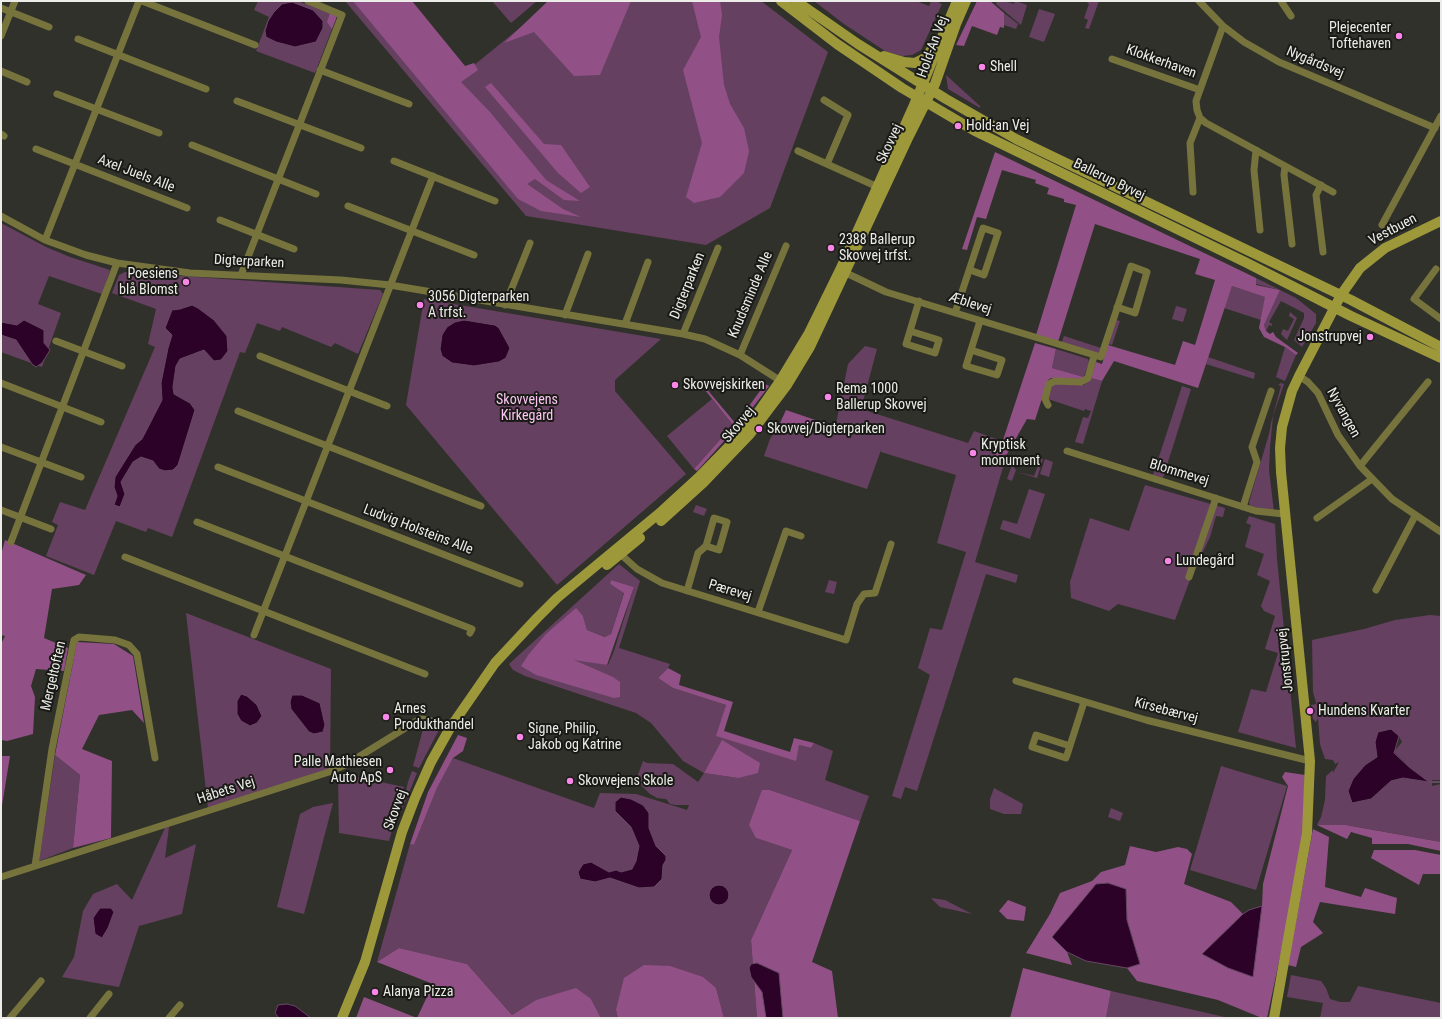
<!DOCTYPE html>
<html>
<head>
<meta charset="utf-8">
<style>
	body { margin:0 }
	#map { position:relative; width:1442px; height:1019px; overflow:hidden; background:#31312b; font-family:"Roboto Condensed",sans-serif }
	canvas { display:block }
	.frame { position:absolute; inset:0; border:2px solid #ecece8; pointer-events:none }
</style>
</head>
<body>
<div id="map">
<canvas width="1442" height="1019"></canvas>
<div class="frame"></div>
</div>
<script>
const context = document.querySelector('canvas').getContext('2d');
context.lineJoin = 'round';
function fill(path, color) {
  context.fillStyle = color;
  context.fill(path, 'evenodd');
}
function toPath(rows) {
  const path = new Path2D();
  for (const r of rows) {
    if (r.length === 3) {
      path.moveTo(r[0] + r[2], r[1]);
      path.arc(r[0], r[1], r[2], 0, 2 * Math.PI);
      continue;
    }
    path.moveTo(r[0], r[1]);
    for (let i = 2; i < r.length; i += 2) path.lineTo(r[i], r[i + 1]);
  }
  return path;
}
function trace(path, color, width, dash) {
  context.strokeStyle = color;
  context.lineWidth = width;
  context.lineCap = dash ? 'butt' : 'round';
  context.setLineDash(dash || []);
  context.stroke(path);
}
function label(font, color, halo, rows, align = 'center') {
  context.font = font + ' "Roboto Condensed",sans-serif';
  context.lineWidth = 4;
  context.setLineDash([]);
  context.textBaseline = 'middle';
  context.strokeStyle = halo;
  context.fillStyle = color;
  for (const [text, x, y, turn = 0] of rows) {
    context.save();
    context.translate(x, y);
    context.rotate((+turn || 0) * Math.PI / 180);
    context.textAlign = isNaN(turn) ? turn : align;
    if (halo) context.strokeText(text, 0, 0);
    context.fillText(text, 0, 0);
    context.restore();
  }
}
fill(toPath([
	[258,1,298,1,337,16,315,73,256,51,269,17,254,10],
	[345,1,411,1,468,70,553,1,761,1,828,52,770,208,706,245,526,216],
	[492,1,537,1,511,23],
	[814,1,916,1,929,6,931,1,940,1,939,3,942,4,921,50,912,55,902,56,885,51,844,24],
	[997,1,1004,1,1014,4,1015,1,1027,5,1021,25,996,4],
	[1086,1,1099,1,1089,29,1085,28,1088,20,1084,18,1089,4],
	[1039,9,1055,14,1044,42,1029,37],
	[1004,13,1018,24,1016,29,1004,25],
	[946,75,980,106,980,108,948,89],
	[1,223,46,247,70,257,110,270,102,294,49,276,38,304,61,313,42,367,1,352],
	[125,272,380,290,383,294,358,354,335,343,331,347,282,327,280,331,257,323,245,353,240,352,172,537,148,528,146,532,116,521,94,575,46,556,58,525,52,522,60,502,85,510,155,347,148,344,156,309,112,293,119,275],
	[1256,278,1296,298,1316,314,1316,323,1302,347,1294,340,1304,318,1304,313,1281,301,1269,322,1272,324,1272,326,1269,325,1266,331,1264,325,1280,290,1256,284],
	[1232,286,1266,297,1261,320,1224,308],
	[424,299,661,339,615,380,615,391,686,474,557,585,406,405],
	[1176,306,1187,309,1183,322,1172,319],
	[1290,312,1297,318,1287,340,1281,334,1283,329,1288,331,1294,319,1289,316],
	[1116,320,1120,321,1112,345,1109,344],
	[1064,336,1101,348,1099,353,1061,344],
	[865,346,877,349,861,409,968,443,974,431,999,440,995,457,1007,454,975,562,1018,575,1016,583,986,574,917,791,905,787,901,799,892,796,930,675,918,668,930,628,942,630,966,552,937,543,956,475,881,452,881,450,867,489,764,456,770,439,780,423,809,431,845,423,836,424,848,364],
	[1285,347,1296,355,1285,381,1276,377],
	[1056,349,1088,359,1089,362,1084,377,1052,368],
	[1208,357,1255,373,1254,379,1206,364],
	[1091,378,1102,381,1083,444,1075,442,1083,417,1088,418,1091,411,1085,409,1084,411,1048,399,1053,383,1084,385],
	[1281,383,1284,384,1273,416,1270,448,1269,470,1274,512,1250,506,1249,502,1269,434,1271,423,1281,386,1278,385],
	[1182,386,1191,389,1163,478,1153,475],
	[712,399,733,425,694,469,667,436],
	[1034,457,1043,459,1037,478,1017,472,1034,476,1038,466,1032,463],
	[1045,459,1053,462,1049,477,1040,474],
	[1012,465,1016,470,1012,481,1007,479],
	[1145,485,1225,508,1223,517,1216,516,1210,537,1193,572,1175,620,1118,604,1109,611,1071,598,1070,582,1090,518,1129,531],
	[1029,489,1045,494,1030,539,1000,529,1003,520,1017,524],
	[696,505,707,509,704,516,693,512],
	[1249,516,1275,524,1277,559,1296,748,1238,732,1251,689,1266,692,1278,653,1265,649,1275,616,1264,611,1261,606,1270,581,1257,575,1264,554,1245,547,1251,525,1246,523],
	[619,564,640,581,619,648,670,664,668,668,658,678,673,688,726,705,717,736,795,760,799,745,811,748,814,743,833,751,825,780,869,796,860,821,770,790,762,791,756,838,792,850,751,940,757,1018,724,1018,716,988,616,1010,618,1018,601,1018,591,999,536,1000,512,1015,467,964,399,948,377,962,410,844,414,845,437,788,453,758,594,808,600,793,636,794,687,810,689,805,676,805,670,804,666,799,657,798,650,794,636,780,643,761,647,763,673,764,698,782,704,773,683,761,651,723,636,713,525,676,513,670,509,664],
	[611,580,634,587,614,651,608,665,574,658,575,661,546,634,583,616,587,630,606,637,611,634,624,592,610,584],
	[722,741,738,778,704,773],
	[829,580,837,582,834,594,825,592],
	[186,613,331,669,330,770,208,808],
	[1430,615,1441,616,1441,780,1432,780,1432,786,1441,784,1441,842,1347,825,1317,825,1321,817,1325,800,1326,776,1333,770,1333,773,1339,762,1335,764,1333,760,1325,759,1320,744,1318,718,1316,722,1313,719,1311,705,1316,704,1317,706,1313,692,1312,640,1364,629,1395,620],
	[1399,736,1402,742,1394,752,1409,767,1428,782,1403,778,1391,781,1371,799,1365,765,1377,757],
	[425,722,440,728,419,768,413,766],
	[55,755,80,775,73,848,39,861],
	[1221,766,1287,786,1256,890,1190,870],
	[412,771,417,773,401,812,408,782],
	[338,773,404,787,389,841,339,833],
	[994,788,1023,804,1021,814,1004,814,990,809,990,799],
	[333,803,304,914,277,907,300,814,313,807],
	[1111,808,1123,813,1120,821,1108,817],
	[169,827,165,858,196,844,182,914,139,926,119,987,62,977,74,957,83,911,93,894,117,884,132,900,165,828],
	[931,898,945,900,972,914,940,907],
	[1291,975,1321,981,1326,988,1330,999,1340,1002,1350,1002,1358,986,1441,1003,1441,1018,1320,1018,1323,1003,1287,997],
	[1111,991,1229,1018,1106,1018]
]), '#664060');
fill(toPath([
	[353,1,412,1,465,66,474,63,478,70,461,82,490,112,546,180,580,201,564,200,535,179,527,184,563,209,581,217,541,211,518,199],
	[548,1,631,1,600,75,574,76,534,32,504,43],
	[692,1,720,1,722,15,719,37,724,85,730,104,744,128,749,151,744,173,720,197,694,203,686,197,702,143,683,70,701,37],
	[977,1,990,1,1004,13,1004,28,1000,27,997,35,972,26,964,46,956,45],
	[330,13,337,16,332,29,327,22],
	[491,83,544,144,561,145,590,187,581,193,558,173,485,87],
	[995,152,1256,278,1256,285,1280,290,1264,325,1266,331,1270,334,1273,332,1276,337,1298,353,1296,355,1285,347,1264,337,1259,328,1265,297,1232,286,1198,388,1114,361,1102,381,1091,378,1096,362,1102,364,1108,345,1175,365,1183,341,1195,345,1215,280,1195,274,1200,259,1095,224,1058,342,1036,335,1076,205,1064,202,1064,199,1047,194,1049,188,1035,183,1036,180,1002,170,986,219,977,217,967,250,962,249],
	[1035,343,1056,349,1052,368,1084,377,1081,379,1051,378,1048,380,1035,420,1027,419,1007,454,995,457,999,440,1003,440],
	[701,382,736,424,765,384,769,386,744,419,697,471,694,469,733,425,701,385],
	[786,410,830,425,845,423,857,425,857,432,827,434,780,423],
	[5,540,86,575,79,585,52,589,44,638,68,648,64,671,36,669,31,686,35,697,33,734,7,741,1,740,1,644,5,636,1,635,1,555],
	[611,580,634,587,607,665,574,660,613,677,620,682,620,697,614,698,536,675,521,666,529,654,546,634,576,608,583,616,587,630,605,637,611,634,624,593,610,584],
	[77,642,114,644,133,656,144,723,132,710,99,715,82,749,112,761,111,838,73,848,80,775,55,755],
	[668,668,681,675,679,685,733,702,724,731,790,752,794,738,814,743,811,748,799,745,796,761,716,736,726,705,673,688,658,678],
	[458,735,467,738,463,751,453,758,437,788,414,845,410,844,428,792],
	[722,740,760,763,758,773,738,778,704,773],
	[1,756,10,756,1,812],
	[1285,772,1305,775,1303,829,1287,924,1267,1018,1262,1018,1218,1000,1137,981,1127,968,1140,963,1127,920,1126,889,1052,937,1067,952,1072,965,1026,953,1050,914,1060,893,1092,881,1101,872,1125,865,1130,846,1156,852,1178,847,1187,849,1192,854,1184,884,1231,902,1243,914,1249,910,1262,906,1263,884,1288,786,1282,777],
	[762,790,770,790,860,821,812,962,832,971,838,1018,757,1018,751,940,792,850,756,838,749,825],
	[1317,825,1346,825,1441,842,1441,851,1408,844,1372,844,1372,838,1351,832,1347,839],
	[1313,829,1329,837,1325,887,1361,897,1365,888,1397,898,1395,914,1320,902,1313,922,1323,933,1301,947,1296,967,1288,965],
	[1374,850,1415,850,1441,855,1441,874,1423,874,1419,885,1371,858],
	[1008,900,1026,907,1024,921,1007,919,999,911],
	[399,948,467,964,512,1015,536,1000,576,988,591,999,601,1018,356,1018,364,997,417,1018,433,984,377,962],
	[644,965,670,966,703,977,716,988,724,1018,618,1018,616,1010,624,978],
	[1023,968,1111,991,1106,1018,1010,1018]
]), '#915187');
const water = toPath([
	[292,2,313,10,323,21,323,28,316,42,295,47,276,42,266,37,265,31,268,21,274,12,282,4,292,2],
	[192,305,198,308,214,320,227,336,228,351,221,360,214,361,204,350,180,359,176,366,173,387,174,394,190,403,195,410,178,465,173,470,165,471,159,469,153,461,141,457,133,462,121,482,125,494,120,507,114,505,117,496,114,487,115,477,135,445,142,439,162,400,161,383,168,348,172,335,165,328,172,310,180,309,192,305],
	[24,320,44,330,44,343,50,350,42,363,36,367,32,364,16,340,1,335,1,322,17,325,24,320],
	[464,320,495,325,499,328,510,348,506,358,499,362,474,366,452,363,442,356,440,349,442,335,447,327,455,322,464,320],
	[241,694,247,696,257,705,262,716,257,723,250,726,241,721,237,714,237,701,241,694],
	[292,695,302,695,320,703,325,725,323,732,314,734,309,732,291,709,290,702,292,695],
	[1391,729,1399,736,1394,753,1409,767,1429,782,1403,778,1391,781,1371,799,1352,803,1348,791,1353,779,1365,765,1377,757,1375,742,1378,732,1391,729],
	[621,797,631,799,643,805,649,813,649,828,656,846,666,856,666,860,663,865,662,879,654,887,639,888,610,878,595,882,580,879,578,872,583,864,591,862,609,872,616,870,621,872,632,869,636,861,639,846,631,827,615,811,615,802,621,797],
	[1108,883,1126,889,1127,920,1140,964,1127,968,1086,961,1067,952,1052,937,1096,884,1108,883],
	[719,895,10],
	[1262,906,1253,977,1228,968,1202,954,1243,914,1249,910,1262,906],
	[100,908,111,908,114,912,108,928,102,938,95,934,93,918,100,908],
	[757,963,779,973,783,1018,766,1018,762,992,751,977,749,968,751,964,757,963],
	[287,1004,295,1006,311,1018,279,1018,275,1013,278,1005,287,1004]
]);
fill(water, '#2d0229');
trace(water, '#664862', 1);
trace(toPath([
	[1429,782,1441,782]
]), '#664862', 2);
trace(toPath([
	[142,1,255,45],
	[1199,1,1223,26,1244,42,1279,62,1435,128],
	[1281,1,1291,16],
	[1,8,49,27],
	[1223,26,1196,101,1197,110,1200,118,1206,123,1333,192],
	[1,36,15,1],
	[78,39,206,89],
	[1112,59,1200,90],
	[320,70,409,104],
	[1,71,27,82],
	[57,94,159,133],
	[824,100,848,115,827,164],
	[237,101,361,148],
	[1,134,4,136],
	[192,145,316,194],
	[36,149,187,208],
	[1256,150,1254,170,1260,230],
	[798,151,880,188],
	[394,161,495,201],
	[1285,166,1284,175,1292,244],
	[1321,185,1316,195,1323,252],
	[1193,192,1190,143,1200,118],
	[348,206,474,255],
	[1,216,45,240,86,255,117,263,190,273,341,280,390,285,683,334,705,339,740,355,784,383],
	[220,220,294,249],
	[1382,225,1441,116],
	[45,240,139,1],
	[1436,269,1414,299,1441,319],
	[842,271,886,292,1101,357,1131,266,1147,272,1135,313,1117,307],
	[241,275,342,15,308,1],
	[505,305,530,243],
	[955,313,983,228,998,233,984,275,970,270],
	[565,315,588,254],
	[625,324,648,262],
	[910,331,939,340,935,353,906,344,910,331,919,301],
	[683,334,718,248],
	[56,341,122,366],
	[971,350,1002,360,997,375,966,366,980,321],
	[740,355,786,246],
	[260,356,387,406],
	[1299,376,1308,382,1318,393,1338,435,1360,466,1392,499,1441,532],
	[1,383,101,422],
	[1048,405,1045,399,1049,384,1055,381,1081,382,1088,378,1094,356],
	[238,411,481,506],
	[1,447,81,477],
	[1067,451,1256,511,1284,514],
	[1360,466,1428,382],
	[218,467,520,584],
	[1243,507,1257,462,1252,447,1271,391],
	[1,510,51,529],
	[1317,518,1372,479],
	[197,522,472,629,470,633],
	[11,542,117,263],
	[617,551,637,569,662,583,846,640,857,604,864,594,875,593,891,544],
	[125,557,425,674],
	[1189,577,1216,498],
	[1376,590,1415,516],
	[687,591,698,553,706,546,714,518,727,522,719,550,706,546],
	[758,612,786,531,801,536],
	[254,635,433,176],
	[1016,681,1146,720,1310,761],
	[1070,746,1036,735,1032,747,1066,758,1068,752,1084,702],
	[35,866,52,749,74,640,79,637,115,640,129,645,137,654,155,758],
	[1,877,329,772,347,764,420,719,429,720,450,728],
	[10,1018,41,981],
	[90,1018,109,994],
	[169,1018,180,1005]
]), '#76743c', 7);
trace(toPath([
	[781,1,837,44,902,88,975,131,1245,262,1351,316,1441,358],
	[796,1,858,44,946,99,1016,139,1351,300,1441,347],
	[884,56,904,62,915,63,927,57,932,48],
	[661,521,703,483,750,434,787,385,810,347,909,136,935,84,956,24,966,1],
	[607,565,640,538],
	[342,1018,365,962,402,832,415,798,431,762,450,728,495,663,537,618,557,598,662,511,698,478,745,430,759,411,780,381,809,333,840,270,914,105,957,1],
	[1274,1018,1307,833,1310,761,1281,472,1280,448,1282,427,1292,391,1299,376,1341,295,1360,268,1385,248,1441,221]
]), '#9d993b', 10);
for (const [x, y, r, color] of [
	[1399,36,4,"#f987e8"],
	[982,67,4,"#f987e8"],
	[958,126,4,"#f987e8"],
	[831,248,4,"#f987e8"],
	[186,282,4,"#f987e8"],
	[420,305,4,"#f987e8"],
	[1370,337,4,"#f987e8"],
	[675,385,4,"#f987e8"],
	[828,397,4,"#f987e8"],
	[759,429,4,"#f987e8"],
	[973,453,4,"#f987e8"],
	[1168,561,4,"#f987e8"],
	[1310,711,4,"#f987e8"],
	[386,717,4,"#f987e8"],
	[520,737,4,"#f987e8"],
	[390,770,4,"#f987e8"],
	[570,781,4,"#f987e8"],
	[375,992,4,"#f987e8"]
]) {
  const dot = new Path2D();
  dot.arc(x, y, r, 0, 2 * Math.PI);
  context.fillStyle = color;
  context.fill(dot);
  trace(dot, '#191916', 1.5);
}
label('14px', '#ecece8', '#191916', [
	["Plejecenter",1391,28,"right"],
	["Toftehaven",1391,44,"right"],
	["Shell",990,67],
	["Hold-an Vej",966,126],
	["2388 Ballerup",839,240],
	["Skovvej trfst.",839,256],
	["Poesiens",178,274,"right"],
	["blå Blomst",178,290,"right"],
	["3056 Digterparken",428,297],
	["A trfst.",428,313],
	["Jonstrupvej",1362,337,"right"],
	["Skovvejskirken",683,385],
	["Rema 1000",836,389],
	["Ballerup Skovvej",836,405],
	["Skovvej/Digterparken",767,429],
	["Kryptisk",981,445],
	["monument",981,461],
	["Lundegård",1176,561],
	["Arnes",394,709],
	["Produkthandel",394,725],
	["Hundens Kvarter",1318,711],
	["Signe, Philip,",528,729],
	["Jakob og Katrine",528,745],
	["Palle Mathiesen",382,762,"right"],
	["Auto ApS",382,778,"right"],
	["Skovvejens Skole",578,781],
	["Alanya Pizza",383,992]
], 'left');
label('14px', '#ecece8', '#191916', [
	["Hold-An Vej",933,47,-70],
	["Klokkerhaven",1161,62,20],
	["Nygårdsvej",1315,63,23],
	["Skovvej",890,144,-65],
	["Axel Juels Alle",136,174,21],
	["Ballerup Byvej",1109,180,26],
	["Vestbuen",1393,230,-28],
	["Digterparken",249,262,3],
	["Digterparken",688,286,-68],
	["Knudsminde Alle",751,295,-67],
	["Æblevej",970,304,18],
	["Nyvangen",1343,413,61],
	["Skovvej",739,425,-50],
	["Blommevej",1179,473,17],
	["Ludvig Holsteins Alle",418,530,21],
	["Pærevej",730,591,17],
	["Jonstrupvej",1286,660,-96],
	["Mergeltoften",54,676,-77],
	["Kirsebærvej",1166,711,15],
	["Håbets Vej",226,791,-18],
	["Skovvej",396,810,-70]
]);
label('14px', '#fcc6f2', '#191916', [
	["Skovvejens",527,400],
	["Kirkegård",527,416]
]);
</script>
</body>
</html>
